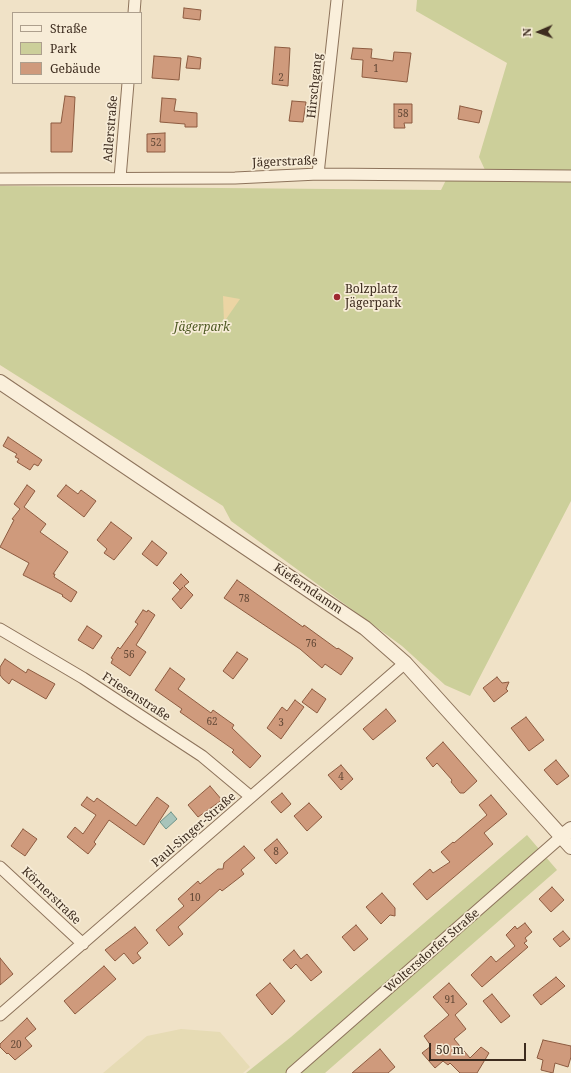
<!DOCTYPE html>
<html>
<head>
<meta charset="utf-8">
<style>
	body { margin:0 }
	#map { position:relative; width:571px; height:1073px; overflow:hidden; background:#f0e2c7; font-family:"Noto Serif",serif }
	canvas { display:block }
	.legend { position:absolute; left:12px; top:12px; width:130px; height:72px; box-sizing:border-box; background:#f7ecd7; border:1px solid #ad9f8d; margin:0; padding:5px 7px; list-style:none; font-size:12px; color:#3d2c1f }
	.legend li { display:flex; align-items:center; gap:8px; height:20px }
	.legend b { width:20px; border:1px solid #ad9f8d }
	.north { position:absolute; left:519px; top:12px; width:40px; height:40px; -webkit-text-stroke:3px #f7ecd7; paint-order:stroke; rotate:268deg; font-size:11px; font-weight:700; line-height:16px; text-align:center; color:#3d2c1f }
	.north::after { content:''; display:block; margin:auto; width:14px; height:18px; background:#3d2c1f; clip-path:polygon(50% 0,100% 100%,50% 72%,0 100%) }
	.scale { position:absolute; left:429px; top:1043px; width:97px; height:18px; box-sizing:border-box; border:2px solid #3d2c1f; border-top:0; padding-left:5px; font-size:12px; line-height:14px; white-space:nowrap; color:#3d2c1f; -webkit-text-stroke:3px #f7ecd7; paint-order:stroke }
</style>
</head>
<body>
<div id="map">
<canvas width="571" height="1073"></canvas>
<ul class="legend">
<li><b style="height:5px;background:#faefdb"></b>Straße</li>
<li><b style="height:11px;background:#cccf9a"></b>Park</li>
<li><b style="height:11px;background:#cf9a7c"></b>Gebäude</li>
</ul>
<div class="north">N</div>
<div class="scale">50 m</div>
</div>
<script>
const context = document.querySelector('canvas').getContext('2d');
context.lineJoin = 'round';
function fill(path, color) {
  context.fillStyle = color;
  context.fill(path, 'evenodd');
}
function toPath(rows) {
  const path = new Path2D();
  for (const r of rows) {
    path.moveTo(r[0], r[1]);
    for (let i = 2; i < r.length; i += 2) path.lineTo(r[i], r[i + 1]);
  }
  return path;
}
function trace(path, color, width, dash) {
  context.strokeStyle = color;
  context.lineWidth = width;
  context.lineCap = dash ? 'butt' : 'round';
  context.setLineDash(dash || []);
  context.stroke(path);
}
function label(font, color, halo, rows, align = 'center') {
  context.font = font + ' "Noto Serif",serif';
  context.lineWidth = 3.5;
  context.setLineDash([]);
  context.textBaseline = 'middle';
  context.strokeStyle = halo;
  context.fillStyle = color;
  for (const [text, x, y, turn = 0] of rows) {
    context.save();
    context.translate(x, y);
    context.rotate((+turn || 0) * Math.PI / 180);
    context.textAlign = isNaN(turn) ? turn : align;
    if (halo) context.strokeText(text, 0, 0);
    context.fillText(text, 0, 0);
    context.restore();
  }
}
fill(toPath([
	[181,1029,220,1032,250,1067,243,1073,103,1073,147,1036]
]), '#e6dbb4');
fill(toPath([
	[417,0,571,0,571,170,485,170,479,157,507,63,416,11],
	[446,180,571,181,571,501,470,696,445,685,402,646,231,521,223,506,0,365,0,186,441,190],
	[527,835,557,870,325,1073,246,1073,291,1037]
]), '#cccf9a');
fill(toPath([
	[223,296,240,299,224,322]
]), '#ecd5a4');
const water = toPath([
	[171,812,177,819,166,829,160,822,171,812]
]);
fill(water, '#a8c4ba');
trace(water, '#6e9388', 1);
const building = toPath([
	[184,8,201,10,200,20,183,18,184,8],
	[275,47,290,48,288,86,272,84,275,47],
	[353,48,372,49,371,58,393,61,394,52,411,53,407,82,362,77,363,60,351,59,353,48],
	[154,56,181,58,179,80,152,78,154,56],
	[188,56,201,58,200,69,186,68,188,56],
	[65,96,75,97,72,152,51,152,51,123,61,123,65,96],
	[162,98,176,99,174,111,197,113,197,127,185,127,185,124,160,122,162,98],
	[292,101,306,102,303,122,289,121,292,101],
	[394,104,412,104,412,123,404,123,405,128,394,128,394,104],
	[460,106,482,111,479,123,458,119,460,106],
	[165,133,165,152,147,152,147,134,165,133],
	[8,437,42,460,38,466,34,464,30,470,17,462,19,459,15,457,17,454,3,446,8,437],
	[27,485,35,491,24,507,46,524,40,532,68,552,53,574,55,574,54,577,77,592,71,602,62,596,63,595,23,575,29,563,0,547,14,520,12,519,20,509,14,504,27,485],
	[66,485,78,494,81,490,96,501,84,517,57,496,66,485],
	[111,522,132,538,114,560,104,553,107,549,97,540,111,522],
	[152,541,167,553,157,566,142,554,152,541],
	[181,574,189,582,184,586,193,595,181,609,172,599,183,587,180,590,173,583,181,574],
	[237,580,303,627,304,625,337,649,338,648,353,658,341,675,325,664,322,668,300,649,224,598,237,580],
	[143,610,147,612,148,610,155,615,136,645,146,652,130,676,111,663,113,659,111,658,118,647,120,649,138,624,135,622,143,610],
	[87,626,102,636,93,649,78,640,87,626],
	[237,652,248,659,233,679,223,671,237,652],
	[5,659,26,673,28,669,55,684,46,699,12,679,9,684,3,679,0,675,0,667,5,659],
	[170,668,185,679,178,689,211,713,213,710,234,725,232,728,261,756,250,768,232,752,234,750,180,712,182,709,155,690,170,668],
	[497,677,502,683,509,682,506,689,508,691,494,702,483,688,497,677],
	[312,689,326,699,317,713,302,702,312,689],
	[295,700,304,707,281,739,267,728,282,707,287,711,295,700],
	[386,709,396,721,373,740,363,729,386,709],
	[526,717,544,740,529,751,511,728,526,717],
	[443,742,477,781,464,793,460,793,451,782,452,780,437,763,433,767,426,758,443,742],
	[556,760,569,776,557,785,544,770,556,760],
	[341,765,353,779,341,790,328,775,341,765],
	[210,786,222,800,198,817,188,805,210,786],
	[282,793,291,804,281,813,271,802,282,793],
	[491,795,507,814,484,833,493,844,427,900,413,884,430,869,433,873,450,862,441,852,453,842,454,843,487,815,479,805,491,795],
	[87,797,94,802,97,798,136,826,157,797,169,806,144,845,109,820,94,842,96,844,88,854,67,837,75,827,83,834,96,815,81,805,87,797],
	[309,803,322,817,307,831,294,816,309,803],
	[23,829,37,839,25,856,11,846,23,829],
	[277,839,288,853,276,864,264,850,277,839],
	[244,846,255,858,241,870,244,874,222,891,220,889,178,927,183,934,169,946,156,930,184,906,178,899,198,881,200,884,218,869,223,869,224,863,244,846],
	[552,887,564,900,551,912,539,899,552,887],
	[382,893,395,908,395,916,390,915,381,924,366,907,382,893],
	[525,923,532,932,525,938,527,941,524,943,528,947,482,987,471,975,491,956,496,962,515,946,506,935,515,926,517,929,525,923],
	[356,925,368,939,354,951,342,937,356,925],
	[135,927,148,943,137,953,141,958,133,964,124,953,115,961,105,950,135,927],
	[563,931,570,939,560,947,553,939,563,931],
	[294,950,301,959,307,954,322,972,311,981,296,964,291,969,283,960,294,950],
	[0,958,13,974,0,985,0,958],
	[104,966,116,979,75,1014,64,1001,104,966],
	[556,977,565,986,541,1005,533,995,556,977],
	[270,983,285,1001,272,1015,256,995,270,983],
	[449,983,467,1004,455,1015,466,1029,454,1039,470,1058,481,1047,489,1053,477,1073,460,1073,450,1063,448,1065,443,1061,435,1068,422,1053,431,1046,424,1036,449,1015,433,997,449,983],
	[492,994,510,1016,501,1023,483,1001,492,994],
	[27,1018,36,1029,25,1038,32,1046,15,1060,8,1053,7,1054,0,1047,0,1044,27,1018],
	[543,1040,571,1046,571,1057,568,1067,555,1063,553,1073,541,1070,543,1060,537,1058,543,1040],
	[380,1049,395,1067,388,1073,352,1073,380,1049]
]);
fill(building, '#cf9a7c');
trace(building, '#8d5b40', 1);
const minor = toPath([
	[134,13,135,0],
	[318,174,337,0],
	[120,178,128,83],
	[0,179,235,178,318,174,571,176],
	[0,629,83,678,202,756,251,797],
	[0,867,83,944],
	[0,1015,405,663],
	[292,1073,561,837]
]);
const tertiary = toPath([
	[0,382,365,628,405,663,571,847],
	[561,837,571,829]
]);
trace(minor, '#8d735b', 13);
trace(tertiary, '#8d735b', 16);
trace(minor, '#faefdb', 11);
trace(tertiary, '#faefdb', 14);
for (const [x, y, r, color] of [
	[337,297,4,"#9e2930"]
]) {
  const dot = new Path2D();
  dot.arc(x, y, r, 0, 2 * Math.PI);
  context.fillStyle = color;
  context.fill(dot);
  trace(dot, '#f7ecd7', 1.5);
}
label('10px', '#624836', null, [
	["1",376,69],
	["2",281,78],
	["58",403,114],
	["52",156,143],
	["78",244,599],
	["76",311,644],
	["56",129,655],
	["62",212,722],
	["3",281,723],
	["4",341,777],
	["8",276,852],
	["10",195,898],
	["91",450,1000],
	["20",16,1045]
]);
label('12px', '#3d2c1f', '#f7ecd7', [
	["Hirschgang",315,86,-84],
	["Adlerstraße",111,129,-85],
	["Jägerstraße",285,162,-2],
	["Kieferndamm",308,589,34],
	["Friesenstraße",136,697,33],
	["Paul-Singer-Straße",194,830,-41],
	["Körnerstraße",51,896,44],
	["Woltersdorfer Straße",432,951,-41]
]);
label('12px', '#3d2c1f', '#f7ecd7', [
	["Bolzplatz",345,290],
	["Jägerpark",345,304]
], 'left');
label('italic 12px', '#4f5a25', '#f7ecd7', [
	["Jägerpark",202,328]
]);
</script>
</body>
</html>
